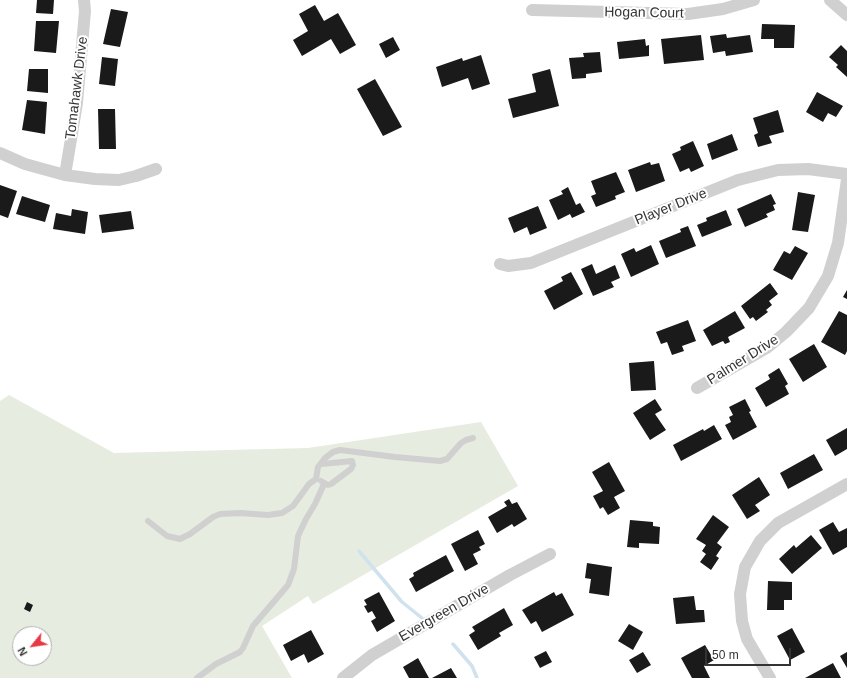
<!DOCTYPE html>
<html>
<head>
<meta charset="utf-8">
<style>
	body { margin:0 }
	#map { position:relative; width:847px; height:678px; overflow:hidden; background:#fff; font-family:Helvetica,sans-serif }
	canvas { display:block }
	.north { position:absolute; left:12px; top:626px; width:40px; height:40px; box-sizing:border-box; background:#fff; border:1px solid #adadad; border-radius:50%; rotate:240deg; font-size:11px; font-weight:700; line-height:16px; text-align:center; color:#333 }
	.north::after { content:''; display:block; margin:auto; width:14px; height:18px; background:#e63946; clip-path:polygon(50% 0,100% 100%,50% 72%,0 100%) }
	.scale { position:absolute; left:705px; top:648px; width:86px; height:18px; box-sizing:border-box; border:2px solid #333; border-top:0; padding-left:5px; font-size:12px; line-height:14px; white-space:nowrap; color:#333; -webkit-text-stroke:3px #fff; paint-order:stroke }
</style>
</head>
<body>
<div id="map">
<canvas width="847" height="678"></canvas>
<div class="north">N</div>
<div class="scale">50 m</div>
</div>
<script>
const context = document.querySelector('canvas').getContext('2d');
context.lineJoin = 'round';
function fill(path, color) {
  context.fillStyle = color;
  context.fill(path, 'evenodd');
}
function toPath(rows) {
  const path = new Path2D();
  for (const r of rows) {
    path.moveTo(r[0], r[1]);
    for (let i = 2; i < r.length; i += 2) path.lineTo(r[i], r[i + 1]);
  }
  return path;
}
function trace(path, color, width, dash) {
  context.strokeStyle = color;
  context.lineWidth = width;
  context.lineCap = dash ? 'butt' : 'round';
  context.setLineDash(dash || []);
  context.stroke(path);
}
function label(font, color, halo, rows, align = 'center') {
  context.font = font + ' Helvetica,sans-serif';
  context.lineWidth = 4;
  context.setLineDash([]);
  context.textBaseline = 'middle';
  context.strokeStyle = halo;
  context.fillStyle = color;
  for (const [text, x, y, turn = 0] of rows) {
    context.save();
    context.translate(x, y);
    context.rotate((+turn || 0) * Math.PI / 180);
    context.textAlign = isNaN(turn) ? turn : align;
    if (halo) context.strokeText(text, 0, 0);
    context.fillText(text, 0, 0);
    context.restore();
  }
}
fill(toPath([
	[9,395,114,453,308,448,481,422,518,486,313,604,308,596,262,626,292,678,0,678,0,401],
	[20,634,44,634,44,658,20,658]
]), '#e6ecdf');
trace(toPath([
	[359,551,402,602,422,618],
	[453,644,472,666,477,678]
]), '#cfe2ee', 3.5);
fill(toPath([
	[37,0,54,0,53,14,36,13],
	[315,5,324,21,338,13,356,45,340,54,331,39,302,56,293,40,308,31,299,14],
	[111,9,128,12,120,47,103,44],
	[36,21,59,21,56,53,34,51],
	[762,24,795,25,794,48,774,48,774,39,761,39],
	[726,34,727,38,750,35,753,52,726,56,725,51,713,53,710,36],
	[701,35,704,60,664,64,661,39],
	[393,37,400,50,386,58,379,44],
	[645,39,646,46,649,45,649,56,619,59,617,42],
	[841,45,847,51,847,77,836,67,838,65,829,57],
	[600,52,602,72,586,74,586,78,572,79,569,58,584,57,583,53],
	[481,55,490,84,472,90,468,78,442,87,436,67,462,58,463,61],
	[102,57,118,59,115,86,99,84],
	[29,69,48,69,48,93,27,91],
	[550,69,559,106,513,118,508,99,536,92,532,74],
	[375,79,402,127,383,136,357,89],
	[817,92,843,106,836,117,828,113,823,122,806,112],
	[27,100,47,102,45,134,22,130],
	[98,109,115,109,116,149,99,149],
	[778,110,784,132,769,136,772,143,758,147,754,135,758,133,753,118],
	[732,134,738,150,712,160,707,144],
	[693,141,704,166,691,172,689,168,680,172,672,154,681,150,680,147],
	[650,162,651,165,659,163,665,181,636,192,628,170],
	[616,172,625,192,615,196,616,199,596,207,591,196,596,194,591,181],
	[0,185,17,191,8,218,0,215],
	[568,187,576,205,580,203,585,212,572,218,570,214,558,220,549,200,563,194,561,191],
	[798,192,815,195,808,232,792,230],
	[771,194,776,204,773,205,775,210,766,214,768,217,745,227,737,209],
	[22,196,50,205,45,222,16,214],
	[538,206,547,228,530,235,527,227,514,233,508,218],
	[72,209,88,212,85,234,53,229,56,213,71,216],
	[726,210,732,225,702,237,697,225,707,221,706,218],
	[131,211,134,229,102,233,99,215],
	[688,226,696,246,666,258,659,241,681,232,680,229],
	[651,245,659,264,631,277,621,254,634,248,636,252],
	[795,246,808,253,792,280,773,270,784,251,790,254],
	[592,264,596,274,615,265,620,278,611,282,614,287,593,296,581,269],
	[571,272,583,294,554,310,544,291,563,281,561,277],
	[770,283,778,294,769,301,772,305,766,310,768,312,756,321,753,317,750,319,741,306],
	[847,290,847,299,843,297],
	[735,311,745,328,728,337,730,342,725,344,723,341,712,346,703,330],
	[839,311,847,315,847,351,845,355,821,342],
	[688,320,696,341,682,346,684,351,672,355,667,342,661,344,656,332],
	[814,344,827,367,803,382,789,359],
	[654,361,656,390,631,391,629,363],
	[779,368,788,384,785,386,789,394,766,407,755,388,770,379,768,375],
	[655,399,662,410,655,414,666,430,650,440,633,413],
	[745,399,751,411,749,412,757,427,733,440,725,425,731,422,729,417,733,415,729,407],
	[714,425,722,439,681,461,673,445,703,429,704,431],
	[847,428,847,449,835,456,826,440],
	[814,454,823,470,788,489,780,473],
	[609,462,625,491,614,497,620,508,608,515,603,507,600,509,593,496,603,491,592,472],
	[759,477,770,495,755,505,760,511,747,519,732,495],
	[509,499,512,504,517,502,527,519,514,527,512,524,497,533,488,517,507,506,504,502],
	[713,515,729,527,717,543,722,547,716,556,719,558,711,570,700,562,706,554,702,551,706,545,696,539],
	[630,520,653,522,653,526,660,527,659,544,639,543,639,548,627,547],
	[833,522,839,532,847,528,847,547,833,555,819,530],
	[478,530,485,544,479,547,481,550,473,554,478,564,465,571,451,544],
	[811,535,822,548,792,574,779,559,794,545,796,548],
	[446,555,454,571,416,592,409,579,414,576,413,573],
	[587,563,612,567,609,596,589,593,591,579,585,578],
	[768,581,792,582,792,600,784,600,784,610,767,610],
	[379,592,395,621,377,632,371,621,376,618,372,611,368,613,364,606,367,605,364,600],
	[554,592,556,596,562,593,574,615,542,632,536,621,531,624,522,610],
	[694,596,696,610,704,610,705,622,676,624,673,598],
	[27,602,33,605,30,612,24,609],
	[504,608,513,625,499,633,501,636,478,650,469,635,475,631,472,627],
	[629,624,643,632,633,650,618,641],
	[792,628,805,652,790,660,777,636],
	[311,630,324,654,308,663,304,654,291,661,283,645],
	[705,645,714,660,704,666,710,678,692,678,681,658],
	[546,651,552,662,540,668,534,657],
	[643,652,651,665,637,673,629,660],
	[847,652,847,668,840,656],
	[418,658,429,678,409,678,403,667],
	[833,663,841,678,805,678],
	[451,668,457,678,432,678]
]), '#1a1a1a');
trace(toPath([
	[316,479,318,467,325,458,333,452,340,450,395,457,440,461,447,459,461,443,466,440,473,438],
	[321,481,328,485,331,484,351,469,353,465,352,461,322,464],
	[148,521,167,536,180,539,190,534,213,517,220,514,240,513,268,515,282,513,293,506,309,484,316,479],
	[197,678,216,664,240,652,243,648,253,626,288,585,294,569,298,536,306,519,315,504,324,484]
]), '#d0d0d0', 6);
trace(toPath([
	[830,0,847,15],
	[532,10,688,14,723,9,754,0],
	[0,153,25,164,43,169,65,175,95,179,119,180,136,176,156,169],
	[65,175,77,103,85,11,84,0],
	[500,264,508,266,531,263,738,180,778,170,808,169,847,174],
	[697,388,768,347,786,332,809,308,828,276,838,243,847,179],
	[343,678,372,655,510,575,550,554],
	[770,678,747,639,742,621,740,594,745,567,760,541,778,523,847,484]
]), '#d0d0d0', 12);
label('14px', '#333', '#fff', [
	["Hogan Court",644,13,1],
	["Tomahawk Drive",77,88,-83],
	["Player Drive",671,207,-22],
	["Palmer Drive",743,360,-32],
	["Evergreen Drive",444,613,-30]
]);
</script>
</body>
</html>
